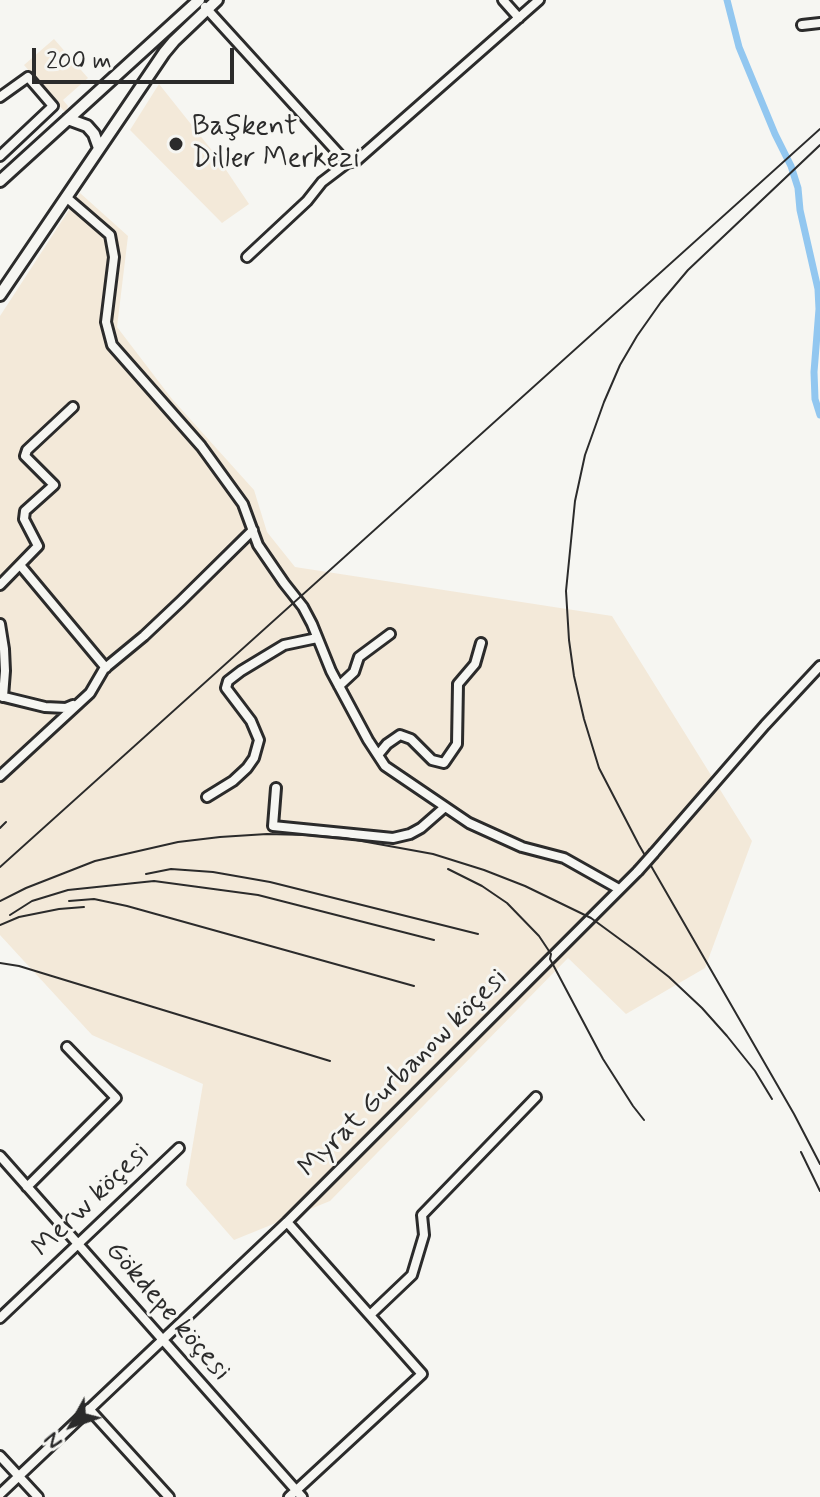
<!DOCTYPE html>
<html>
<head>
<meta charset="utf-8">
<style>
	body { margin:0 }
	#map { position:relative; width:820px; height:1497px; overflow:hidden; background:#f6f6f2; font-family:Mynerve,sans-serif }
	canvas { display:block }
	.north { position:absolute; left:32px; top:1385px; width:80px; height:80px; -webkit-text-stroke:6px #f6f6f2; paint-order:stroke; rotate:230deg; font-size:22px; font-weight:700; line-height:32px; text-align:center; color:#2b2b2b }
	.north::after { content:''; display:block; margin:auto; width:28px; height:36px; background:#2b2b2b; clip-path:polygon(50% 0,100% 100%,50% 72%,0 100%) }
	.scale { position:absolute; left:32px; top:48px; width:202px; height:36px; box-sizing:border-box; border:4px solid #2b2b2b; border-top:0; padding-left:10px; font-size:24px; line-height:28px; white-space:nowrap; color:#2b2b2b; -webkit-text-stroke:6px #f6f6f2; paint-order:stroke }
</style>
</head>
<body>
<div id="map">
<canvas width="820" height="1497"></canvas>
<div class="north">N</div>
<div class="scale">200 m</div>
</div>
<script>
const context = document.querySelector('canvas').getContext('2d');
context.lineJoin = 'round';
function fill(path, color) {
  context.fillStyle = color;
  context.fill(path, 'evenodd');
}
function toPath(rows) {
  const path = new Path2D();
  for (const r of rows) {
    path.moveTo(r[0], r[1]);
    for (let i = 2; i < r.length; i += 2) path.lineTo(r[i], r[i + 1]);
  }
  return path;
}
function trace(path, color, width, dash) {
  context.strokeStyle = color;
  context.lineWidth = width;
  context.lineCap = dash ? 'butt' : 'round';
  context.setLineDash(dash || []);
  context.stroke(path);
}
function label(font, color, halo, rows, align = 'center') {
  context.font = font + ' Mynerve,sans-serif';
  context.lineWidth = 6;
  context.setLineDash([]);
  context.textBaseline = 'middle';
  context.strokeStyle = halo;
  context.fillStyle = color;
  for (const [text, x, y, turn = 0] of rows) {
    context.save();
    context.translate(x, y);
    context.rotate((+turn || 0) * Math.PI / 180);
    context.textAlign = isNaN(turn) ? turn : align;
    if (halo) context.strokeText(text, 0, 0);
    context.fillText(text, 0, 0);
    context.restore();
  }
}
fill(toPath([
	[54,39,88,78,63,100,68,106,66,111,64,111,24,65],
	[159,84,218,158,249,204,222,223,130,130],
	[80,193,128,236,117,327,172,399,254,490,267,532,295,567,612,616,752,841,705,968,626,1014,568,958,330,1201,234,1240,186,1185,203,1084,92,1035,0,935,0,316]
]), '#f3e9d9');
trace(toPath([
	[727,0,739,47,775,134,791,166,798,188,800,210,818,289,819,309,814,372,815,399,820,415]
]), '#92c7f0', 7);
const minor = toPath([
	[503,0,519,18],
	[205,7,347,163],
	[802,25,820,23],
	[0,97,28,77,53,106,0,156],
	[66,197,110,235,114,257,106,322,112,345,201,446,243,504,258,545,284,583,303,607,312,624,331,671,368,740,385,766,469,823,522,847,564,858,619,889],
	[247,257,307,201,322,182,347,163,356,161,539,0],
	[20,565,106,668],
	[0,585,38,546,24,519,25,511,54,485,25,456,27,450,73,407],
	[0,624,4,649,5,671,3,697],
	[339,686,354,672,359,657,390,634],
	[0,696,45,707,66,708,73,705],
	[378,755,387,744,400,735,411,739,432,760,444,763,457,744,458,684,475,664,481,643],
	[0,776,90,693,104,669,144,636,181,601,253,530],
	[276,788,273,826,393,838,410,834,421,828,445,807],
	[207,797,233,781,247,768,254,758,259,740,251,721,226,688,228,681,241,671,284,645,317,638],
	[654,853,765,725,820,666],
	[0,1156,302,1497],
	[27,1187,116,1098,67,1047],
	[287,1222,422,1374,289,1497],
	[370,1315,412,1275,424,1235,422,1215,536,1097],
	[0,1318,179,1148],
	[89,1409,169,1497],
	[0,1456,38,1497],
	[0,1494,287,1222,638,871]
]);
const major = toPath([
	[68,119,87,126,94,134,99,148],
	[0,181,199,0],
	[0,295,164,53,174,41,217,0]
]);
trace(minor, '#2b2b2b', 14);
trace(major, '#2b2b2b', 16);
trace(minor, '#f6f6f2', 8);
trace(major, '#f6f6f2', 10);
trace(toPath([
	[820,145,688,270,661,302,637,336,620,365,604,402,585,455,575,501,566,591,569,640,574,676,584,719,599,768,639,845,794,1114,820,1164],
	[0,828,6,822],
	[0,867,820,129],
	[448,869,482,886,507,903,539,936,551,954,550,959,603,1059,633,1106,644,1120],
	[146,874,171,869,213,872,270,882,478,934],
	[0,901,26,888,95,861,178,842,220,837,267,834,306,835,345,838,433,854,484,870,525,886,591,918,636,951,669,977,702,1008,727,1036,755,1071,772,1099],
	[69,901,94,899,127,906,414,986],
	[10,915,32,901,68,890,154,881,258,895,434,940],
	[0,925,19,917,59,909,84,907],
	[0,963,19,966,330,1061],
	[801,1152,820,1191]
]), '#2b2b2b', 2);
const minorBridge = toPath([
	[638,871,654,853]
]);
trace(minorBridge, '#2b2b2b', 14, []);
trace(minorBridge, '#f6f6f2', 8);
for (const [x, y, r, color] of [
	[176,144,8,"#2b2b2b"]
]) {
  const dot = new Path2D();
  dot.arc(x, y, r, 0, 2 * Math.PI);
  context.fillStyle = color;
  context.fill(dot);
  trace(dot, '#f6f6f2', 3);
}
label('28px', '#2b2b2b', '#f6f6f2', [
	["Başkent",192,128],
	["Diller Merkezi",192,160]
], 'left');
label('28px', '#2b2b2b', '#f6f6f2', [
	["Myrat Gurbanow köçesi",404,1074,-45],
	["Merw köçesi",92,1201,-44],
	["Gökdepe köçesi",167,1312,49]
]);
</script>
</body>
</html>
